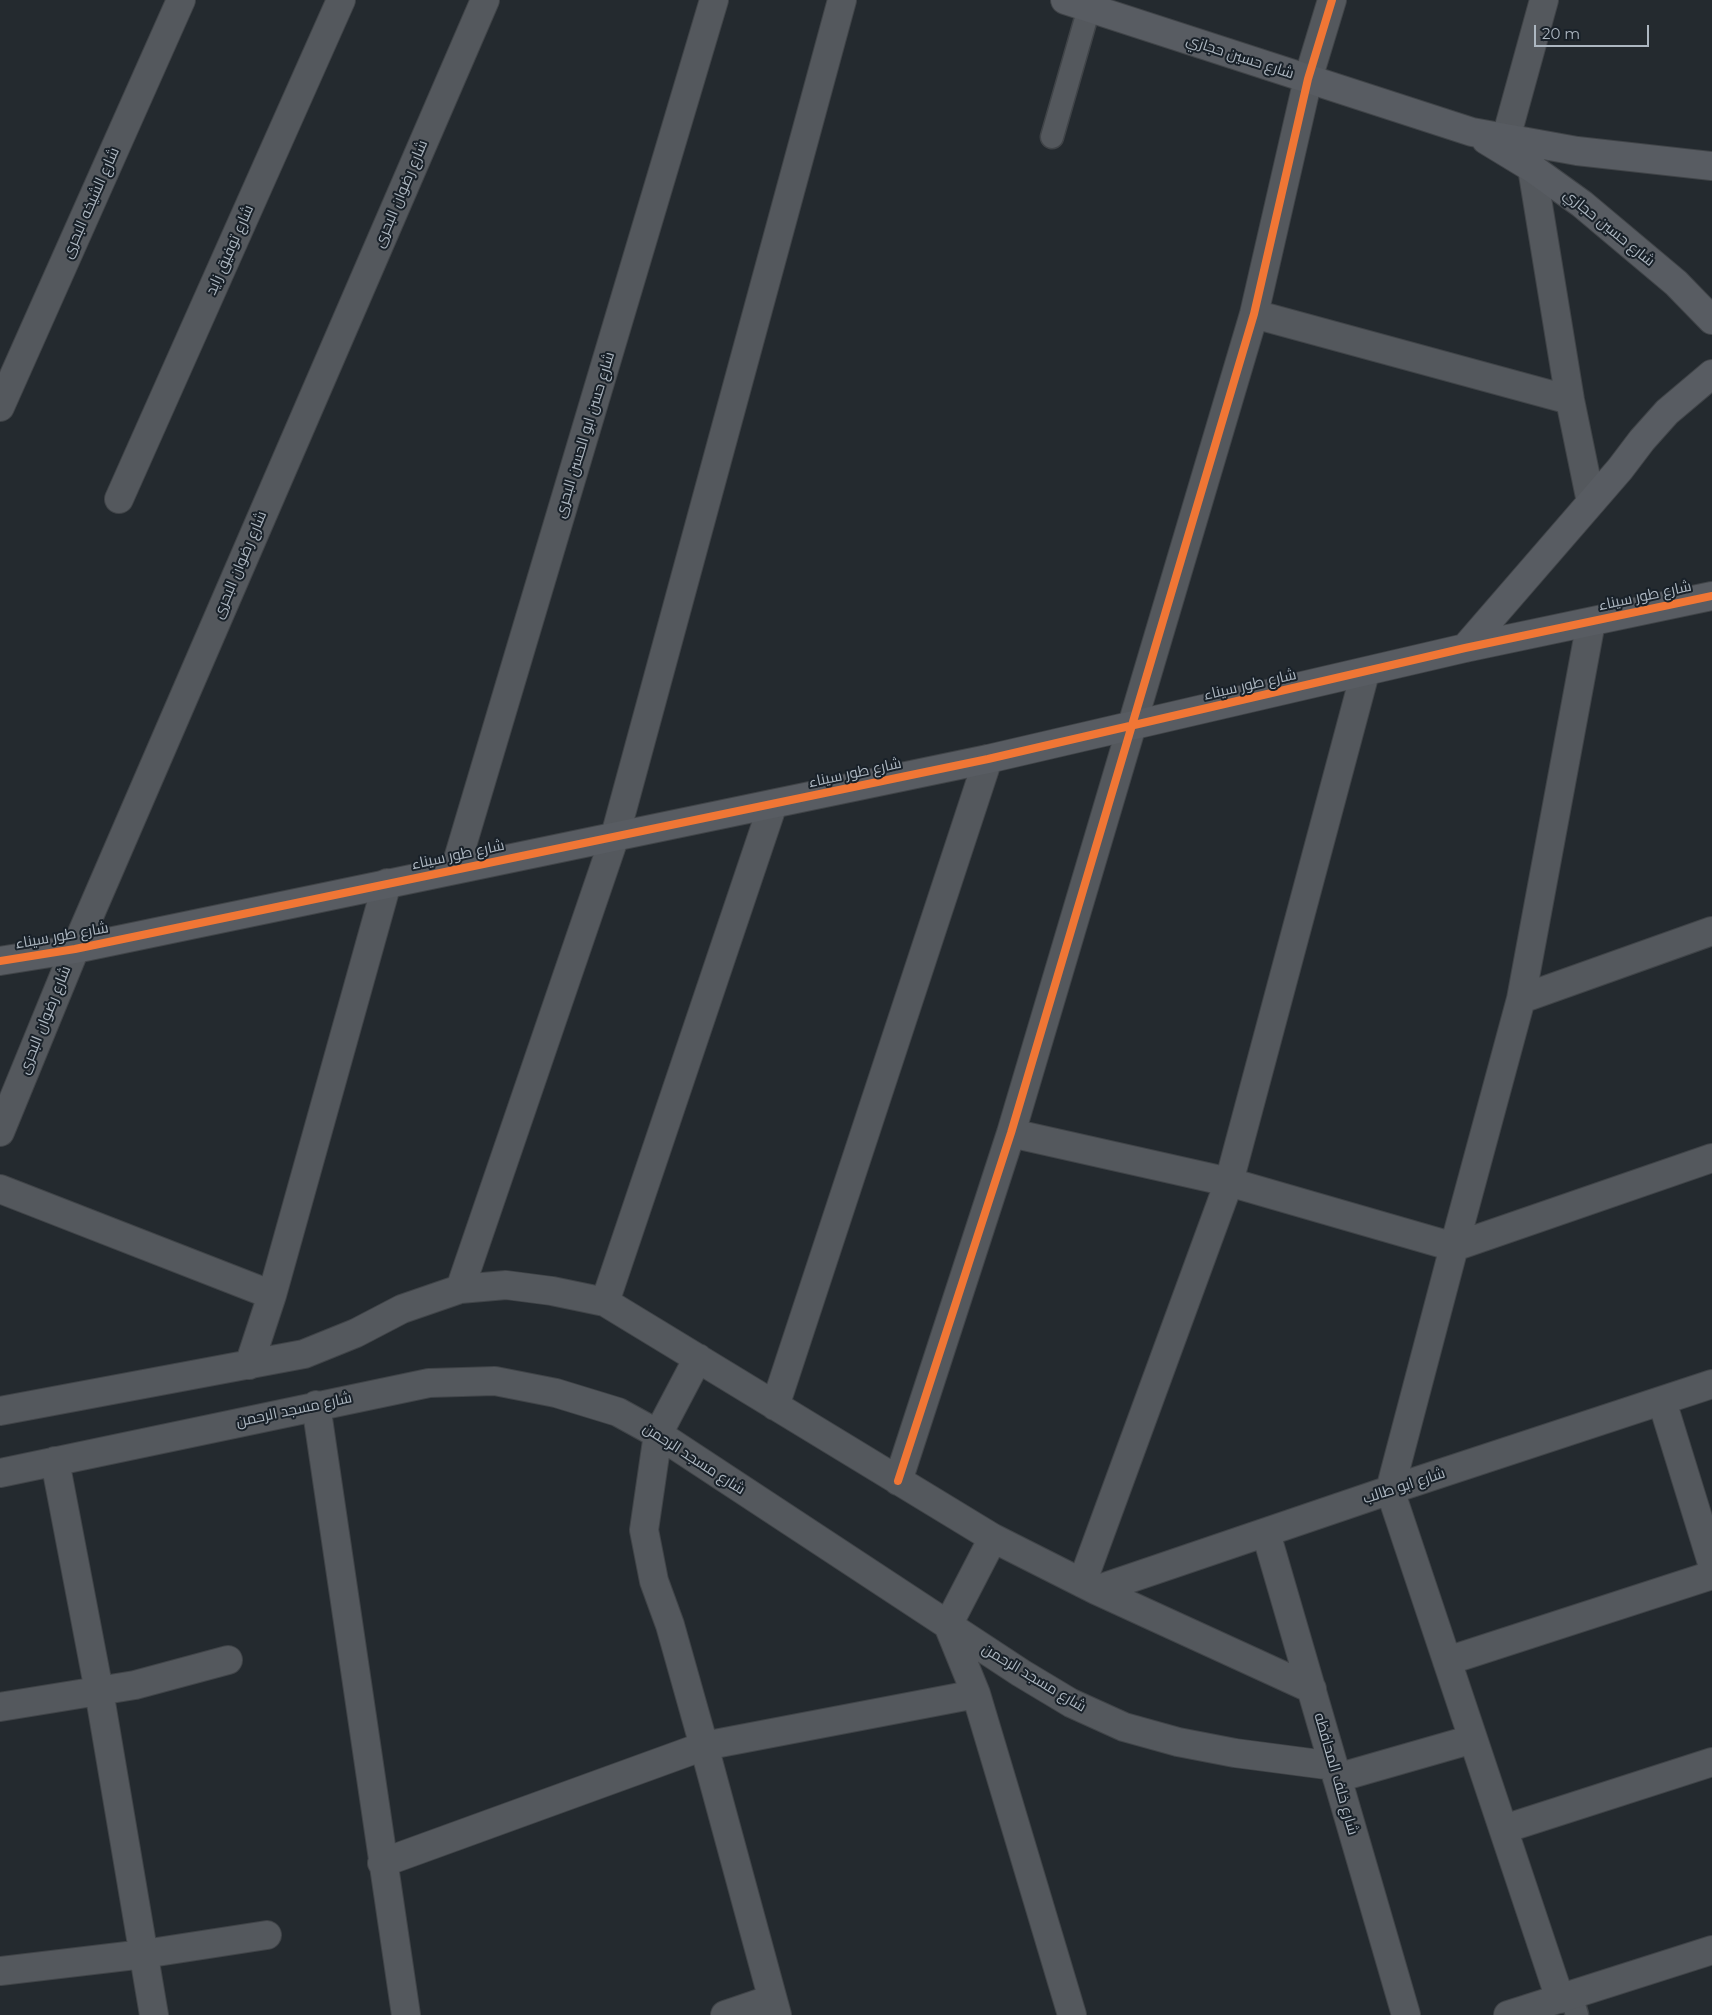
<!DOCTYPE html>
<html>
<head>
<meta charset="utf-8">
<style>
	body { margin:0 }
	#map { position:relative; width:1712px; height:2015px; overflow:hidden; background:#242a2f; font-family:Montserrat,sans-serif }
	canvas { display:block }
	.scale { position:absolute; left:1534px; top:25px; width:115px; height:22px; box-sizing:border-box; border:2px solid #adb7c1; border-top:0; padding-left:6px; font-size:15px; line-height:18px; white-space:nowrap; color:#adb7c1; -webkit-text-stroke:4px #192129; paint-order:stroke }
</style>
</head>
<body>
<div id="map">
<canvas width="1712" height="2015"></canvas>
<div class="scale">20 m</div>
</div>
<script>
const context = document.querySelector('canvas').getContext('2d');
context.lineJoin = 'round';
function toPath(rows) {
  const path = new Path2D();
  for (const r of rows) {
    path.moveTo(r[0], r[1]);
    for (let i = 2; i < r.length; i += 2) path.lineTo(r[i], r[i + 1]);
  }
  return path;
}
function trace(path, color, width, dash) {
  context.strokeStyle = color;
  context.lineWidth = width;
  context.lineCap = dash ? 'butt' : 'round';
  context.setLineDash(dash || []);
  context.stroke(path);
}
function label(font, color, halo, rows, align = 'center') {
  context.font = font + ' Montserrat,Cairo,sans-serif';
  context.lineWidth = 4;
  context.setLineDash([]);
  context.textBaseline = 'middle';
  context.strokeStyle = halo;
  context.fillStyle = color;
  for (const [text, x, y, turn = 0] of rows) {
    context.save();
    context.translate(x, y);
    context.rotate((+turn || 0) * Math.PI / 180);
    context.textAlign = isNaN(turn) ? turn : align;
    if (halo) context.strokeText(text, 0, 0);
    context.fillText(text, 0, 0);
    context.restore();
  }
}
const lane = toPath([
	[1052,137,1089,8],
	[1571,1995,1577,2015]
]);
const street = toPath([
	[1506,138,1544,0],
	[1532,168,1570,400,1591,502],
	[1254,314,1570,400],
	[0,407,181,0],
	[119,499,341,0],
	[1591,622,1521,999,1712,931],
	[455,869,714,0],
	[1521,999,1454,1247,1712,1158],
	[0,1132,75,949,485,0],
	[1011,1133,1229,1182,1454,1247,1390,1490,1560,1999],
	[0,1189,272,1295],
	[460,1289,615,836,842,0],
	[605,1302,773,804],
	[249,1365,272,1295,387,883],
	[1662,1401,1712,1563],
	[316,1405,406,2015],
	[775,1406,988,759],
	[0,1411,304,1354,356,1333,402,1309,460,1289,506,1285,552,1291,605,1302,993,1538,1096,1590,1312,1689],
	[55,1461,99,1691,154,2015],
	[0,1473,429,1383,495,1381,556,1393,618,1412,658,1434,1021,1673,1071,1703,1124,1727,1178,1742,1235,1753,1334,1766],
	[898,1481,1011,1133,1254,314,1308,79,1332,0],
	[1266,1533,1406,2015],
	[993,1538,948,1625,976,1694,1072,2015],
	[1082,1583,1229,1182,1365,673],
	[1096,1590,1390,1490,1712,1384],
	[1447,1661,1712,1575],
	[0,1707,135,1685,228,1660],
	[1337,1778,1473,1739],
	[1504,1829,1712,1762],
	[382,1863,704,1746,670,1625,654,1581,644,1530,658,1434,698,1358],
	[0,1971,144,1954,267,1935],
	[725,2015,772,1999],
	[777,2015,704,1746,976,1694],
	[1508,2015,1712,1950]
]);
const secondary = toPath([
	[1065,0,1472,132,1577,151,1712,166],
	[1486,140,1532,168,1582,204,1676,283,1712,320],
	[1465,648,1620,469,1642,440,1667,412,1712,374],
	[0,961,75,949,988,759,1465,648,1712,596]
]);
trace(lane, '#404448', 25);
trace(street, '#404448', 30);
trace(secondary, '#404448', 30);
trace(lane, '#54585d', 22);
trace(street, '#54585d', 28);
trace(secondary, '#585c62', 28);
trace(toPath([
	[0,961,75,949,988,759,1465,648,1712,596],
	[898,1481,1011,1133,1254,314,1308,79,1332,0]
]), '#f07635', 8);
label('15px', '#adb7c1', '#192129', [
	["شارع حسين حجازي",1240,57,18],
	["شارع رضوان البحرى",401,194,-67],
	["شارع الشيخه البحرى",91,203,-66],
	["شارع حسين حجازي",1609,228,39],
	["شارع توفيق زايد",230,250,-66],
	["شارع حسن ابو الحسن البحرى",585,435,-73],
	["شارع رضوان البحرى",240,565,-67],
	["شارع طور سيناء",1645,596,-12],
	["شارع طور سيناء",1250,685,-13],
	["شارع طور سيناء",855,773,-12],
	["شارع طور سيناء",458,855,-12],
	["شارع طور سيناء",62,936,-10],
	["شارع رضوان البحرى",45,1020,-68],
	["شارع مسجد الرحمن",294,1410,-12],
	["شارع مسجد الرحمن",694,1459,33],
	["شارع ابو طالب",1404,1486,-18],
	["شارع مسجد الرحمن",1034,1678,31],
	["شارع خلف المحافظه",1336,1774,74]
]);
</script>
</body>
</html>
